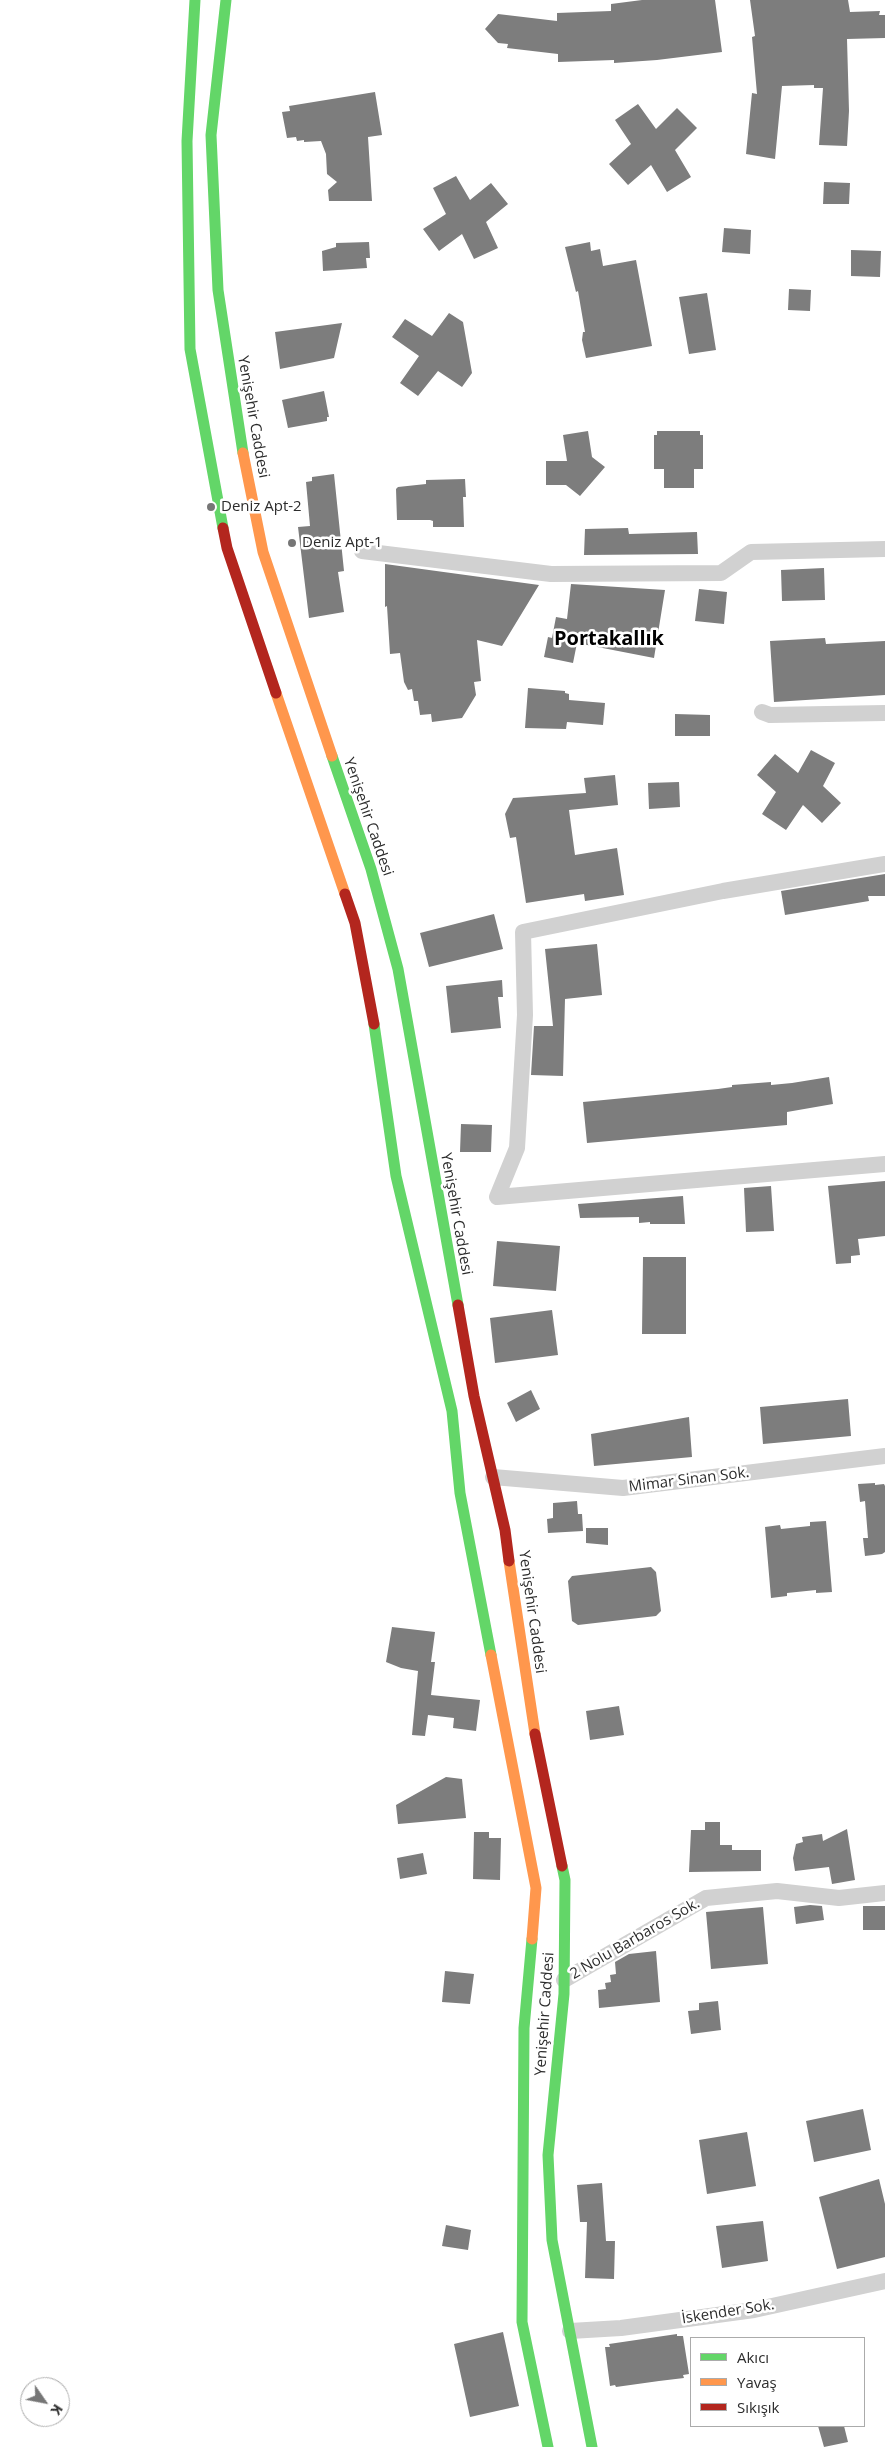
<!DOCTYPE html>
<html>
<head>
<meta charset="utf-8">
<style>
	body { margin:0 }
	#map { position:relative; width:885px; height:2447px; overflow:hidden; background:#fff; font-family:"Open Sans",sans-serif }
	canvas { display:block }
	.legend { position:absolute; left:690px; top:2337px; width:175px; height:90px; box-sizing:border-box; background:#fff; border:1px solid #ababab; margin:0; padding:6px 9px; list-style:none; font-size:15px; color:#2c2c2c }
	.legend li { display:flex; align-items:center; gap:10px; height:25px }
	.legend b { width:25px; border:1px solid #ababab }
	.north { position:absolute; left:20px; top:2377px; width:50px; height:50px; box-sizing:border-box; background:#fff; border:1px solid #ababab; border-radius:50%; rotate:123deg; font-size:14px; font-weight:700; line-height:20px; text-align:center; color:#2c2c2c }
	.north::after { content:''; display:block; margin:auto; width:18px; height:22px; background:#767676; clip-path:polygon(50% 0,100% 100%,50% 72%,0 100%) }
</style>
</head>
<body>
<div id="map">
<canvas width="885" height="2447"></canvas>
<ul class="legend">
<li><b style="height:6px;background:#63d668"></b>Akıcı</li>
<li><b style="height:6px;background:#ff974d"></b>Yavaş</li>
<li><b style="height:6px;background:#b3261e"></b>Sıkışık</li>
</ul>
<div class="north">K</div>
</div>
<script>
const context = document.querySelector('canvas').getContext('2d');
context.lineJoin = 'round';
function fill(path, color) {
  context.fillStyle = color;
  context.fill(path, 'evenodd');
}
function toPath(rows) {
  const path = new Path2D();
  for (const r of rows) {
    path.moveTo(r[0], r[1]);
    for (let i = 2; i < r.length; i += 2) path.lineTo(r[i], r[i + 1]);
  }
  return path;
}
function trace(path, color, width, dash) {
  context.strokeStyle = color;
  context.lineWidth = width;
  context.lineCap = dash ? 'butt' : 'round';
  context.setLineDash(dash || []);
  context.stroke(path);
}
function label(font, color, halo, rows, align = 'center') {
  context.font = font + ' "Open Sans",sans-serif';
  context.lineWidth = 5;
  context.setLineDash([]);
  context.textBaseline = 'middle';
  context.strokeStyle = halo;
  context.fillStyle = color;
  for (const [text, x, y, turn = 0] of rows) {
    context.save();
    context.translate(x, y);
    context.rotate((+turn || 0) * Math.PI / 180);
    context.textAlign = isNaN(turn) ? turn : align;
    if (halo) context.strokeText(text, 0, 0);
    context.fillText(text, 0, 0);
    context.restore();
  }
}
fill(toPath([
	[642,0,715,0,722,52,657,60,614,63,614,60,558,62,558,54,507,48,508,44,498,43,485,29,498,14,557,21,557,13,611,11,611,4],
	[750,0,848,0,850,12,880,11,879,15,885,15,885,38,847,39,849,111,847,146,819,145,823,88,814,88,814,85,782,86,775,159,746,154,752,93,757,94,752,37,755,36],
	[375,92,382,135,368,137,372,201,329,201,328,190,337,182,327,174,326,154,321,141,304,142,304,140,297,141,296,137,287,138,282,112,290,111,289,106],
	[638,104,656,129,677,108,697,128,675,150,691,177,667,192,651,165,628,185,609,164,631,144,615,120],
	[456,176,470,200,491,183,508,204,486,222,498,248,474,259,462,234,439,251,423,229,446,214,433,188],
	[824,182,850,183,849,204,823,204],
	[724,228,751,230,750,254,722,252],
	[369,242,370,258,366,258,367,268,323,271,322,251,336,247,336,243],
	[590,242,591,251,600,249,603,266,636,260,652,346,586,358,582,340,583,332,585,332,578,291,576,292,565,247],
	[851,250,881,251,880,277,851,276],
	[789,289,811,290,810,311,788,310],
	[707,293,716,350,689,354,679,297],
	[449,313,463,322,472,373,462,387,438,371,418,396,400,383,419,356,392,337,405,319,432,336],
	[342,323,334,358,280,369,275,332],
	[324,391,329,417,327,417,327,421,288,428,282,400],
	[588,431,592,457,605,467,580,496,566,485,546,485,546,461,567,461,563,435],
	[657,431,700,431,700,435,703,435,703,469,694,469,694,488,664,488,664,469,654,469,654,435,657,435],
	[334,474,344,571,338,572,344,612,309,618,298,527,310,526,306,482,312,481,312,477],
	[465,479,466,497,463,497,464,527,433,527,433,521,430,520,397,520,396,489,398,487,426,484,426,480],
	[628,528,629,534,697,532,698,554,584,555,585,529],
	[385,564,539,585,502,646,477,640,481,681,474,682,476,695,462,718,432,722,431,714,420,715,418,701,414,701,412,689,408,690,404,682,400,653,390,654,387,606,385,607],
	[824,568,825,600,782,601,781,570],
	[571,584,665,590,654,658,577,643,573,663,544,657,548,637,552,638,556,617,567,619],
	[699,589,727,592,724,624,695,621],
	[825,638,826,644,885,641,885,695,774,702,770,641],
	[528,688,565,691,565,693,569,694,569,700,605,703,603,725,567,722,566,729,525,728],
	[675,714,710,715,710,736,675,736],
	[811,750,835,763,823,786,841,803,822,823,803,805,786,830,762,814,776,792,757,775,775,754,798,773],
	[615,775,618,805,569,810,575,855,617,848,624,895,585,901,584,894,526,903,516,837,510,838,505,814,513,798,586,793,584,778],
	[679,782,680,807,649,809,648,783],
	[885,874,885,896,868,896,869,901,785,915,781,891],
	[494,914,503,949,429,967,420,933],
	[597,944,602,995,565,999,563,1076,531,1075,534,1026,553,1026,545,949],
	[502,980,503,997,498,997,501,1028,451,1033,446,986],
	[829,1077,833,1104,787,1112,787,1125,587,1143,583,1102,718,1089,732,1087,732,1085,771,1082,771,1085,792,1083],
	[461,1124,492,1125,491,1152,460,1152],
	[885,1181,885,1236,858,1239,860,1255,851,1256,851,1263,836,1264,828,1186],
	[771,1186,774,1231,746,1232,744,1188],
	[683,1196,685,1224,650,1224,650,1222,639,1223,639,1217,580,1218,578,1204],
	[497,1241,560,1246,556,1291,493,1286],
	[643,1257,686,1257,686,1334,642,1334],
	[552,1310,558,1355,495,1363,490,1318],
	[531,1390,540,1409,516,1422,507,1403],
	[848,1399,851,1436,763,1444,760,1407],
	[689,1417,692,1457,594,1466,591,1434],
	[875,1483,875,1485,884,1484,885,1486,885,1552,882,1554,865,1556,863,1538,868,1538,865,1501,860,1502,858,1484],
	[577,1501,578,1514,582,1514,583,1531,548,1533,547,1519,553,1518,553,1503],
	[826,1521,832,1592,816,1593,816,1590,787,1593,787,1596,771,1598,765,1527,780,1525,781,1529,810,1526,810,1522],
	[586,1528,608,1528,608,1545,586,1543],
	[651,1567,656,1572,661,1611,656,1616,578,1625,572,1621,568,1581,572,1576],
	[392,1627,435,1632,431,1662,435,1662,431,1695,480,1700,476,1731,453,1728,454,1718,428,1715,425,1736,412,1735,418,1671,401,1668,386,1662],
	[619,1706,624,1735,590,1740,586,1711],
	[446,1777,462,1779,466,1818,398,1824,396,1805],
	[705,1822,720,1822,720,1845,732,1845,732,1850,761,1850,761,1871,689,1872,691,1830,705,1830],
	[847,1829,855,1880,832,1884,829,1867,795,1871,793,1858,796,1844,803,1842,802,1837,822,1834,823,1841],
	[474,1832,489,1832,489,1838,501,1838,500,1880,473,1879],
	[423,1853,427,1874,400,1879,397,1858],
	[810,1905,822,1906,824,1920,796,1924,794,1907],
	[863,1906,885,1906,885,1930,863,1930],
	[763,1907,768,1964,711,1969,706,1912],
	[656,1951,660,2002,599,2008,598,1990,606,1989,605,1983,611,1982,610,1975,616,1974,615,1962,629,1954],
	[445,1971,474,1974,470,2004,442,2002],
	[718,2001,721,2030,691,2034,688,2011,699,2010,699,2003],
	[863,2109,871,2150,814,2162,806,2121],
	[747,2132,756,2186,707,2194,699,2140],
	[879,2179,885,2204,885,2257,837,2269,819,2197],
	[602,2183,606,2241,615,2241,614,2279,585,2278,587,2222,580,2222,577,2185],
	[763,2221,768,2261,722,2268,716,2226],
	[446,2225,471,2230,468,2250,442,2246],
	[503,2332,519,2406,470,2417,454,2344],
	[677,2334,677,2336,683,2336,689,2374,683,2375,684,2378,659,2381,616,2387,615,2385,610,2386,605,2347,610,2347,609,2344],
	[818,2426,844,2426,848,2442,824,2447]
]), '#7d7d7d');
trace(toPath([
	[362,551,551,574,721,573,751,552,885,549],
	[762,712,770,715,885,713],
	[885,864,723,891,523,932,525,1015,517,1148,497,1197,885,1164],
	[493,1477,623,1488,885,1456],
	[564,1980,706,1898,777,1891,839,1898,885,1893],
	[570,2331,621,2328,754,2310,885,2281]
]), '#d1d1d1', 16);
trace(toPath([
	[195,0,187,141,190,349,223,528],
	[226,0,211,135,218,290,243,453],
	[332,756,371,869,398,969,458,1305],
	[374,1024,396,1176,452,1411,460,1493,491,1655],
	[562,1866,565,1880,564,1994,548,2155,552,2240,592,2447],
	[532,1939,524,2028,522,2322,548,2447]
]), '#63d668', 11);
trace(toPath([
	[243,453,263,552,332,756],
	[276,693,345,894],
	[509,1561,535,1734],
	[491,1655,536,1888,532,1939]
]), '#ff974d', 11);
trace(toPath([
	[223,528,227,548,276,693],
	[345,894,355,923,374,1024],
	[458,1305,474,1396,505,1530,509,1561],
	[535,1734,562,1866]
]), '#b3261e', 11);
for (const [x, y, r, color] of [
	[211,507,5,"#767676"],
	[292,543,5,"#767676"]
]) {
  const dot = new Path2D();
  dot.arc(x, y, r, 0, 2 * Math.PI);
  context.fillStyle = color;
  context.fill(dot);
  trace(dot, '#fff', 2);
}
label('15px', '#2c2c2c', '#fff', [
	["Yenişehir Caddesi",253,417,80],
	["Yenişehir Caddesi",368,817,71],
	["Yenişehir Caddesi",456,1214,80],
	["Mimar Sinan Sok.",689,1480,-7],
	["Yenişehir Caddesi",532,1612,82],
	["2 Nolu Barbaros Sok.",635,1939,-30],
	["Yenişehir Caddesi",545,2014,-86],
	["İskender Sok.",728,2312,-9]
]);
label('15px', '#2c2c2c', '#fff', [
	["Deniz Apt-2",221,507],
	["Deniz Apt-1",302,543]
], 'left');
label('bold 20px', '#000', '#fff', [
	["Portakallık",609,639]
]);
</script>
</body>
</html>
